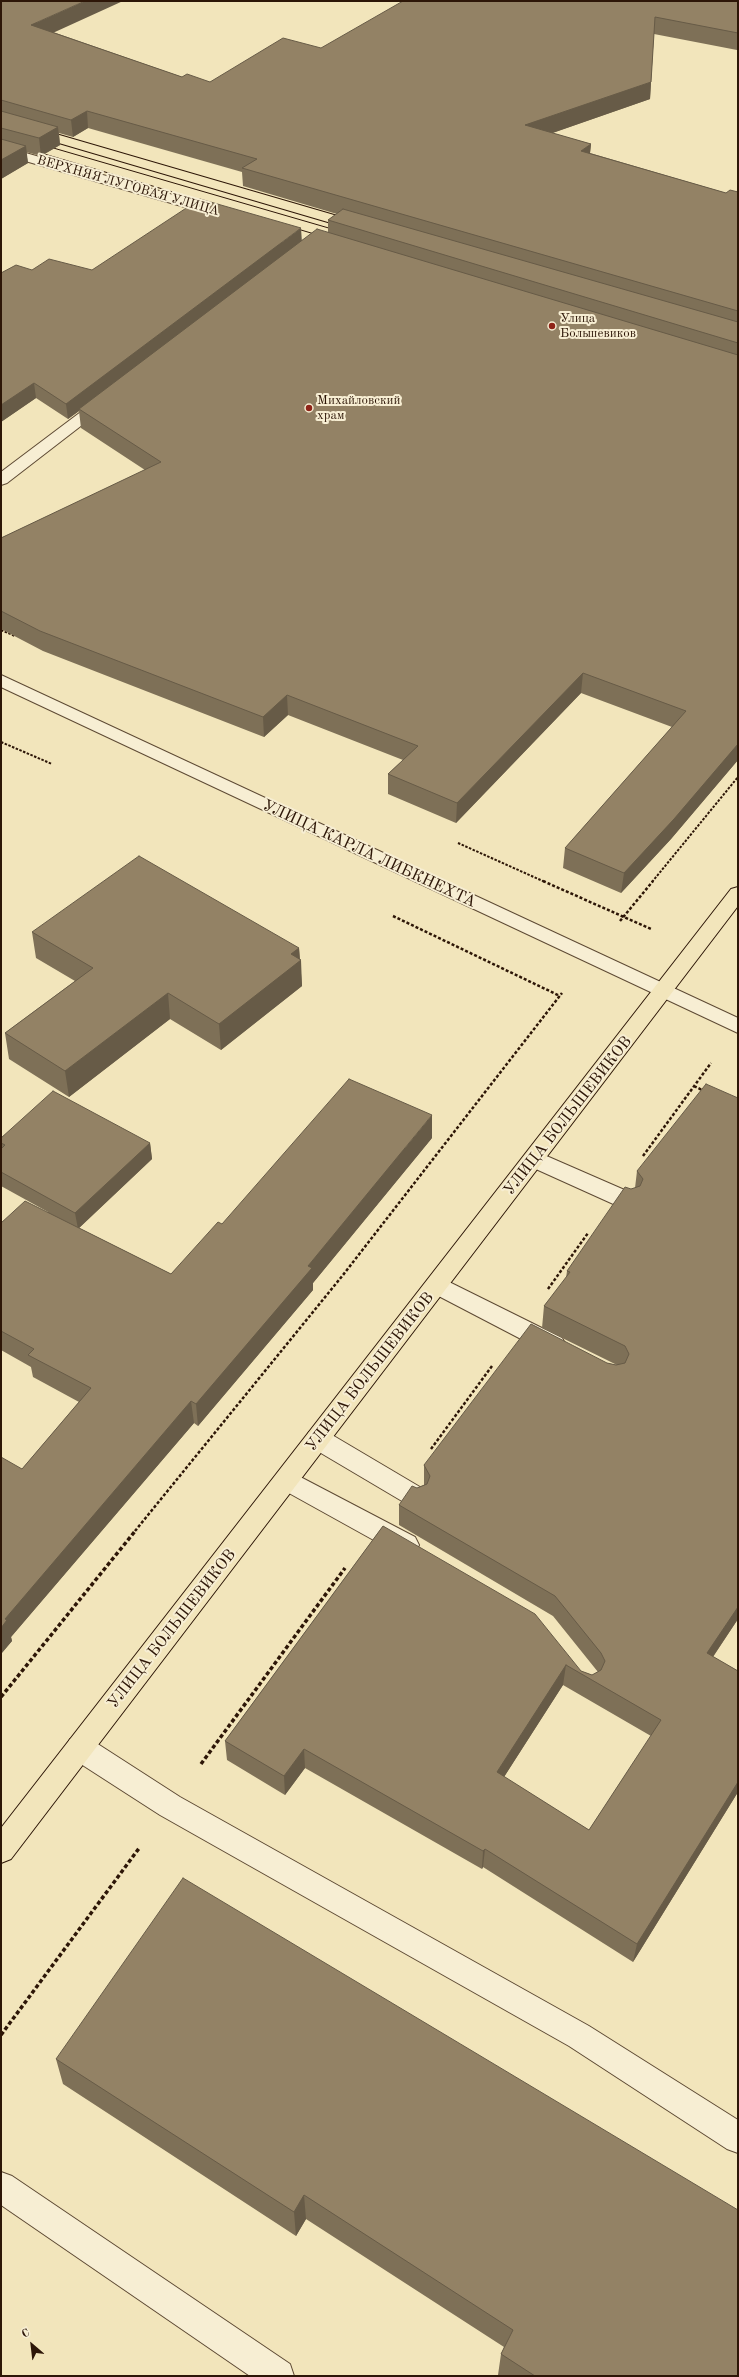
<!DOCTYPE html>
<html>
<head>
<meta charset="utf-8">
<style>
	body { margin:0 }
	#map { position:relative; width:739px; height:2377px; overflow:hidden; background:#f2e5bb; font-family:"Old Standard TT",serif }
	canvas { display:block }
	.frame { position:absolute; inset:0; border:2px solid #2d1607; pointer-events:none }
	.north { position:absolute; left:12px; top:2325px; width:40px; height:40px; -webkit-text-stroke:3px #f7eed3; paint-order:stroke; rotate:332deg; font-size:11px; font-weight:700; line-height:16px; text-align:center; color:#2d1607 }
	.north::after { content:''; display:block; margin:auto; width:14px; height:18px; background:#2d1607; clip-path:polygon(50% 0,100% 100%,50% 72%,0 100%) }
</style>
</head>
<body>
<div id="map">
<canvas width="739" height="2377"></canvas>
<div class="frame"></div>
<div class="north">С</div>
</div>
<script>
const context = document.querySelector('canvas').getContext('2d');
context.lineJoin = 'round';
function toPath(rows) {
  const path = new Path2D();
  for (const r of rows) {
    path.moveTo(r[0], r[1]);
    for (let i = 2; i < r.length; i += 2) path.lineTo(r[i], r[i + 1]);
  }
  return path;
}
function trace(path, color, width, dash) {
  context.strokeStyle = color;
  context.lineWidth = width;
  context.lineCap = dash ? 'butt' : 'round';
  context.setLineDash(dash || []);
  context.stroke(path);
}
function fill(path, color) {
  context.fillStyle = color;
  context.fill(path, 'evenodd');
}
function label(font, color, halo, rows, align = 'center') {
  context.font = font + ' "Old Standard TT",serif';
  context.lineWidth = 4;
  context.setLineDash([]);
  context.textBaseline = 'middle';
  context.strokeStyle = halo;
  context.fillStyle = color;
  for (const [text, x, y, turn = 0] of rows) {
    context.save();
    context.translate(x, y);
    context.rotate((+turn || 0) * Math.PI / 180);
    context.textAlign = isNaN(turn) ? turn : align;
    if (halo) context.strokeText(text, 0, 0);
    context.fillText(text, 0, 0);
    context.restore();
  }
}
const minor = toPath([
	[1,146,226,210,228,213,226,216,216,216,1,154,1,146],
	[103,398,108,399,110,402,108,405,7,483,1,485,1,472,98,399,103,398],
	[1,675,738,1018,738,1033,1,687,1,675],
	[535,1151,636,1195,639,1201,636,1207,628,1209,620,1207,527,1165,524,1159,527,1153,535,1151],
	[437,1276,562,1338,566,1345,562,1352,554,1354,546,1352,429,1291,426,1285,429,1279,437,1276],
	[318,1429,327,1432,425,1490,428,1497,425,1504,416,1507,407,1504,309,1446,306,1439,309,1432,318,1429],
	[287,1470,415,1537,419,1545,415,1553,406,1556,397,1553,278,1487,275,1480,278,1473,287,1470],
	[80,1736,90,1739,180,1797,589,2026,738,2120,738,2153,727,2149,569,2046,160,1815,70,1757,66,1748,70,1739,80,1736],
	[1,2172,12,2176,290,2364,294,2376,250,2376,1,2205,1,2172]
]);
const major = toPath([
	[1,118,365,224,367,227,360,231,355,230,1,126,1,118],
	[738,887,738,906,11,1859,1,1863,1,1828,731,889,738,887]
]);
trace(minor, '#5e4a34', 2);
trace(major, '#2d1607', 2);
trace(toPath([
	[1,630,15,636],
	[1,742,52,764],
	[458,843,545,882],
	[652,882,738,777]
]), '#2d1607', 2, [2.5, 1.5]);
trace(toPath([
	[543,881,651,929],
	[393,916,560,996],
	[620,921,653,881],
	[694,1086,704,1091],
	[643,1156,711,1063],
	[548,1289,588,1233],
	[431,1449,492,1366],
	[135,1531,343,1275,562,993]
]), '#2d1607', 2.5, [3, 2]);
trace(toPath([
	[1,1697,136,1530],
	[201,1764,345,1568],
	[1,2035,140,1847]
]), '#2d1607', 3.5, [4, 2.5]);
fill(minor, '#f7eed3');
fill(major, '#f2e5bb');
trace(toPath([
	[43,145,339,231],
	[34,151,210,203],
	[291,227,321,236]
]), '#2d1607', 1);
fill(toPath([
	[1,1,53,32,182,77,210,82,321,48,738,1,738,50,737,50,654,34,650,99,552,133,591,144,590,153,726,193,738,192,738,760,671,839,621,893,563,868,565,848,672,727,581,693,456,823,388,794,388,774,403,760,288,715,264,737,43,651,1,629,1,538,145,470,81,428,79,411,68,419,36,398,1,422,1,273,32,270,92,270,302,240,328,232,328,220,337,214,243,186,242,172,88,128,73,137,59,133,60,145,41,156,26,152,28,163,1,179],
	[32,932,299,948,302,986,221,1050,170,1019,69,1097,9,1059,5,1033,75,981,36,958],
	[738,1098,738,1619,713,1657,738,1671,738,1792,633,1962,483,1867,482,1869,305,1768,285,1795,227,1760,225,1741,383,1526,581,1671,592,1675,598,1672,553,1616,399,1525,399,1505,417,1488,424,1485,424,1465,607,1363,617,1365,542,1328,544,1306,566,1278,567,1271,631,1189,635,1188,637,1171],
	[563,1685,651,1736,589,1830,504,1777],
	[1,1138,150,1143,152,1159,79,1228,171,1274,222,1224,432,1138,313,1283,313,1290,198,1426,194,1423,11,1637,12,1641,1,1654,22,1469,79,1402,33,1377,31,1367,1,1350,1,1223,48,1212,1,1186],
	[56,2059,738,2376,499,2376,498,2375,501,2354,504,2347,306,2219,296,2236,63,2084]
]), '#7e7057');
fill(toPath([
	[85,1,123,1,33,42,31,25],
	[651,82,650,99,524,143,525,125],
	[87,111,88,128,73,137,71,120],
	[58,127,60,145,41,156,39,138],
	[591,144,589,162,581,151],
	[26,146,28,163,1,179,1,160],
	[301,228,302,243,79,409,79,411,68,419,66,404],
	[34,383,36,398,1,422,1,405],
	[583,673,581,693,456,823,457,803],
	[287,695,288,715,264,737,263,717],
	[738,744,738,760,671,839,621,893,624,873],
	[299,948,300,961,301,960,302,986,221,1050,219,1024,291,954],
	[168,993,170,1019,69,1097,65,1071],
	[432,1115,432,1138,313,1283,313,1290,198,1426,196,1404,308,1266],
	[150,1143,152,1159,78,1229,75,1213],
	[191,1401,194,1423,11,1637,12,1641,1,1654,1,1628,5,1619],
	[738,1607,738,1619,702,1673,707,1653],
	[566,1665,563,1685,495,1791,497,1772],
	[304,1749,305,1768,285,1795,284,1776],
	[738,1782,738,1792,633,1962,637,1944],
	[485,1849,483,1867,482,1869,483,1851],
	[304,2195,306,2219,296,2236,294,2212]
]), '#675b47');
const building = toPath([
	[1,1,85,1,31,25,182,77,187,74,210,82,283,38,321,48,403,1,738,1,738,33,655,17,651,82,525,125,591,144,581,151,726,193,730,190,738,192,738,311,242,168,257,159,87,111,71,120,1,100,1,1],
	[1,111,58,127,39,138,1,128,1,111],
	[1,139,26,146,1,160,1,139],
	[200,199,301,228,66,404,34,383,1,405,1,273,16,265,32,270,49,259,92,270,200,199],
	[343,209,738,322,738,343,328,220,343,209],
	[317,229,738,355,738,744,674,819,624,873,565,848,686,711,583,673,457,803,388,774,418,746,287,695,263,717,40,631,1,611,1,538,161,462,79,409,317,229],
	[139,856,299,948,291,954,301,960,219,1024,168,993,65,1071,5,1033,93,968,32,932,139,856],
	[349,1079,432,1115,308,1266,312,1268,196,1404,191,1401,5,1619,7,1620,1,1628,1,1457,22,1469,91,1388,28,1355,34,1349,1,1331,1,1223,25,1201,171,1274,218,1222,222,1224,349,1079],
	[706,1084,738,1098,738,1607,707,1653,738,1671,738,1782,637,1944,485,1849,483,1851,304,1749,284,1776,225,1741,383,1526,535,1614,581,1671,592,1675,601,1670,605,1661,601,1653,555,1596,399,1505,412,1486,417,1488,427,1484,430,1476,424,1465,531,1324,607,1363,616,1365,625,1363,629,1354,625,1346,544,1306,570,1272,567,1271,625,1187,631,1189,640,1186,643,1179,637,1171,706,1084],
	[566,1665,661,1720,589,1830,497,1772,566,1665],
	[53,1091,150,1143,75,1213,1,1172,1,1149,5,1145,1,1143,1,1138,53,1091],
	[183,1878,738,2210,738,2376,535,2376,501,2354,513,2330,304,2195,294,2212,56,2059,183,1878]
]);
fill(building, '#938265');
trace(building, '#675b47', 1);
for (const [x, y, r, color] of [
	[552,326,4,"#8f2418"],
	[309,408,4,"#8f2418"]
]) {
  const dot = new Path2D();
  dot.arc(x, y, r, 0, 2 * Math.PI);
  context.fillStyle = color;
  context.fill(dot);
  trace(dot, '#f7eed3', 1.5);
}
label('13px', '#2d1607', '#f7eed3', [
	["ВЕРХНЯЯ ЛУГОВАЯ УЛИЦА",128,186,16]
]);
label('13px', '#2d1607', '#f7eed3', [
	["Улица",560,319],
	["Большевиков",560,334],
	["Михайловский",317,401],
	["храм",317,416]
], 'left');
label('16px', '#2d1607', '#f7eed3', [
	["УЛИЦА КАРЛА ЛИБКНЕХТА",369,854,25],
	["УЛИЦА БОЛЬШЕВИКОВ",568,1116,-52],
	["УЛИЦА БОЛЬШЕВИКОВ",370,1372,-52],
	["УЛИЦА БОЛЬШЕВИКОВ",172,1629,-52]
]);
</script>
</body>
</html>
